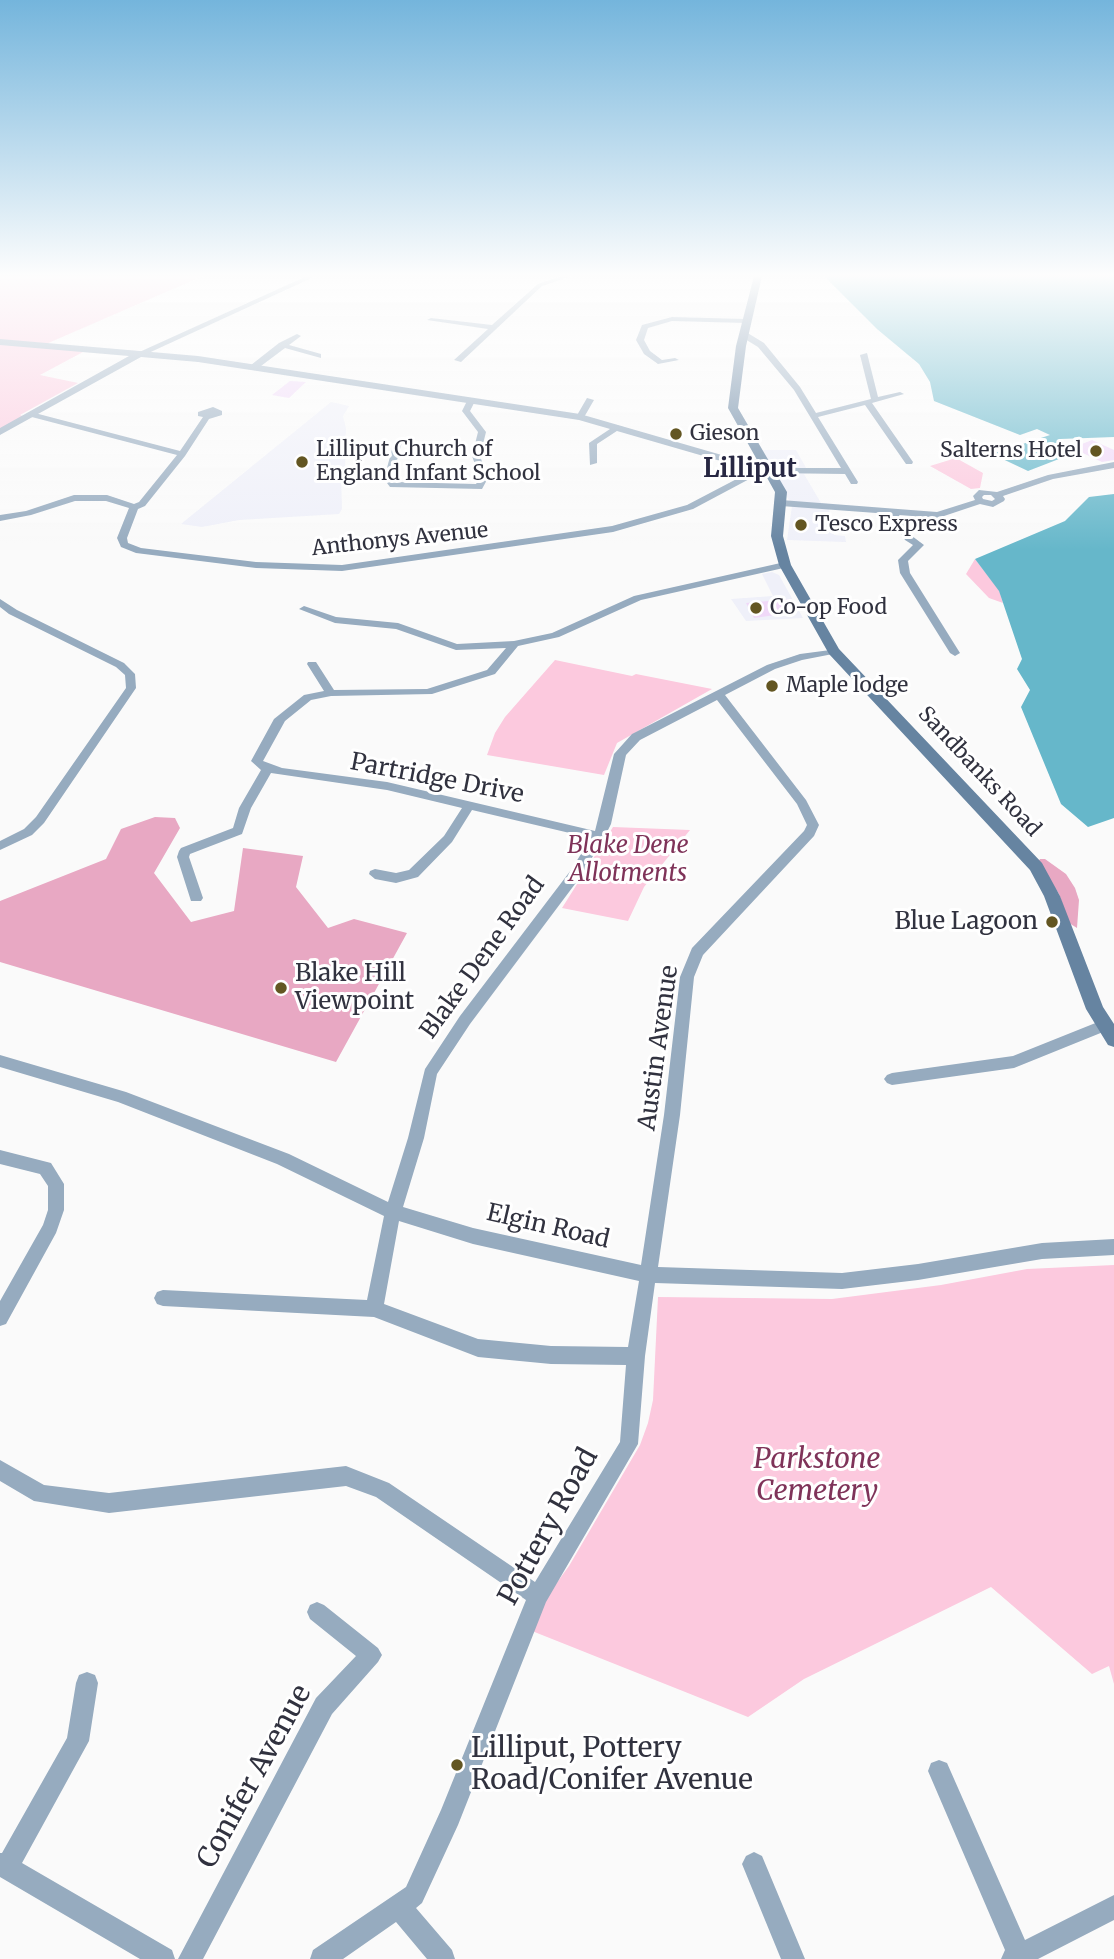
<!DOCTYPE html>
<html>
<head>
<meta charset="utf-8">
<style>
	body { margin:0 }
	canvas { display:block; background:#fafafa }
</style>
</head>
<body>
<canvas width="1114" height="1959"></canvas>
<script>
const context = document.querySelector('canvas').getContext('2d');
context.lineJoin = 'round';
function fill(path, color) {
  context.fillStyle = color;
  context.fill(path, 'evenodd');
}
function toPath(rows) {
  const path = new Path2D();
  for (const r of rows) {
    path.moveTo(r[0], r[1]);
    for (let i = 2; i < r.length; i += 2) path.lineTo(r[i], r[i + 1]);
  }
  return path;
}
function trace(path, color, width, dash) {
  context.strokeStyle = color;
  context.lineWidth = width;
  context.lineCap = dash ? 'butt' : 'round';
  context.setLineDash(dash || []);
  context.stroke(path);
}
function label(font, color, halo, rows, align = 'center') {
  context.font = font + ' Merriweather,serif';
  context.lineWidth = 6;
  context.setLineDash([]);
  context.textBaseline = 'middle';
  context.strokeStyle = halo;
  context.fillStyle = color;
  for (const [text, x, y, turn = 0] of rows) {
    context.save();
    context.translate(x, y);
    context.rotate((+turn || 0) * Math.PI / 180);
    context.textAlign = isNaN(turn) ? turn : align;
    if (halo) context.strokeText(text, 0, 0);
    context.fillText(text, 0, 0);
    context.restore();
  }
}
fill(toPath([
	[331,402,349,406,343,416,346,428,345,470,341,474,342,509,339,514,239,520,202,527,181,524],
	[762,450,796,450,809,473,804,474,821,503,828,504,834,535,845,536,846,542,787,540,792,506],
	[772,572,779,575,803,618,746,621,731,599,773,596,762,574]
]), '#eff0f9');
fill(toPath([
	[0,276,203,276,46,344,83,352,40,375,78,383,20,415,25,417,0,432],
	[956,458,983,473,980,488,971,489,930,466],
	[975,559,999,590,1003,603,989,598,966,574],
	[555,660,632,676,636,674,712,689,617,743,604,775,487,755,495,733,505,717],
	[613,827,690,830,644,887,628,921,562,908],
	[1114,1265,1114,1684,1109,1666,1092,1674,991,1587,804,1679,748,1717,532,1631,545,1599,569,1566,640,1445,648,1423,653,1400,658,1297,832,1299,941,1285,1027,1269]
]), '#fcc9de');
fill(toPath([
	[155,817,175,818,180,828,154,873,191,922,234,911,243,848,303,856,296,887,328,928,354,919,407,933,336,1062,0,962,0,901,106,859,121,829],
	[1040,859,1045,859,1066,874,1075,888,1079,900,1077,928,1069,923,1059,894,1038,862]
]), '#e8a8c3');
fill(toPath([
	[824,276,1114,276,1114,437,1060,439,1056,441,1077,452,1028,471,992,454,1050,435,1037,429,1020,435,934,401,930,382,919,364,877,329],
	[1114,494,1114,818,1088,827,1061,804,1021,707,1030,690,1017,669,1022,659,999,591,975,559,1065,521,1089,497]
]), '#66b7ca');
fill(toPath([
	[290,381,306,382,289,398,272,395],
	[1092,440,1114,450,1114,460,1102,462,1072,448],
	[790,599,797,612,754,618,746,603]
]), '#f0d9f8');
fill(toPath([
	[307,276,316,276,142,356,135,354,307,276],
	[561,276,572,276,542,286,461,362,454,360,488,329,427,320,431,318,492,325,538,284,561,276],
	[672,317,746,319,750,321,746,323,672,321,648,328,644,340,650,351,662,360,675,358,679,360,658,364,644,354,636,340,642,325,672,317],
	[740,332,746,332,764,343,800,387,816,413,871,399,860,355,867,353,878,397,900,392,904,394,872,403,913,462,912,464,906,464,865,405,818,417,858,482,857,484,851,484,845,474,772,473,755,476,693,509,613,532,342,571,256,568,136,553,121,547,117,538,129,508,106,501,75,501,31,515,0,521,0,515,26,511,74,495,107,495,134,504,139,502,177,455,28,416,27,414,31,412,180,451,203,417,198,416,198,412,213,407,222,411,222,415,209,419,185,456,145,506,138,509,127,538,128,543,141,548,256,562,342,565,612,526,687,505,750,472,764,468,841,468,794,390,758,347,740,336,740,332],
	[297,334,301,336,289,345,321,354,321,358,285,348,257,369,251,369,251,365,279,343,297,334],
	[587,398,594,400,583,419,577,419,576,417,587,398],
	[468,399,475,401,470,411,486,432,480,456,488,478,482,489,390,487,384,479,394,442,398,440,402,442,392,479,395,482,476,484,480,478,472,456,478,432,462,411,468,399],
	[616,425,623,427,597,444,597,463,590,465,589,443,616,425],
	[1114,462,1114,468,1053,479,1003,496,1005,499,1004,501,993,507,980,504,938,518,899,515,912,536,924,545,908,561,910,573,960,653,955,656,950,653,900,573,898,560,913,545,905,540,890,514,781,506,777,503,781,500,937,512,975,500,973,496,979,490,997,492,1048,475,1114,462],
	[984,495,991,495,995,499,992,501,983,499,982,497,984,495],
	[785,562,790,565,788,567,641,600,559,637,518,646,495,674,432,694,331,696,311,700,285,721,263,761,282,768,387,782,595,831,614,754,632,734,767,665,800,654,838,649,838,653,802,660,775,669,725,695,806,800,819,825,814,836,703,955,694,977,680,1115,658,1267,842,1273,918,1264,1042,1243,1114,1239,1114,1255,1042,1259,918,1280,842,1289,655,1283,645,1356,638,1444,546,1602,458,1825,422,1903,416,1908,452,1950,455,1959,427,1959,396,1922,343,1959,310,1959,313,1950,406,1887,441,1810,526,1600,376,1497,346,1486,109,1513,34,1501,0,1481,0,1460,44,1485,109,1493,346,1466,389,1483,535,1582,620,1442,626,1365,551,1364,478,1357,374,1317,163,1306,157,1304,154,1298,157,1292,163,1290,367,1300,384,1216,277,1164,118,1102,0,1067,0,1055,126,1092,289,1154,388,1202,408,1138,425,1069,460,1016,571,870,591,838,472,810,452,842,418,877,396,883,375,879,369,874,370,871,375,869,396,873,409,870,444,836,462,808,387,790,271,773,251,808,242,834,190,854,189,857,203,898,201,901,191,901,177,857,179,851,181,848,233,828,239,808,261,770,251,761,274,719,304,695,324,691,307,664,308,662,316,662,334,690,427,689,487,670,506,648,456,650,396,629,335,623,299,609,304,606,336,617,398,623,457,644,514,641,552,633,634,596,785,562],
	[717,700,797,804,807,825,804,831,692,948,680,977,664,1115,641,1265,473,1228,403,1207,424,1138,437,1074,470,1024,581,876,605,836,611,824,626,755,640,740,717,700],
	[399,1221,473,1244,639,1281,628,1347,551,1346,478,1339,384,1304,399,1221],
	[0,599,17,610,124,663,135,674,136,688,44,823,32,835,0,850,0,841,24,829,36,817,126,688,125,675,116,667,9,614,0,607,0,599],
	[1103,1020,1108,1022,1110,1026,1108,1030,1014,1068,892,1085,887,1083,884,1079,887,1075,892,1073,1013,1056,1103,1020],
	[0,1150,51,1163,64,1184,64,1210,56,1233,6,1324,0,1326,0,1301,43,1225,48,1210,48,1186,40,1174,0,1164,0,1150],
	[317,1602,324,1605,378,1648,382,1655,378,1662,332,1714,203,1959,178,1959,316,1698,356,1656,310,1619,307,1612,310,1605,317,1602],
	[87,1672,95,1675,98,1683,89,1741,22,1863,172,1950,175,1959,140,1959,0,1877,0,1853,2,1853,67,1738,76,1683,79,1675,87,1672],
	[939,1760,947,1763,1025,1940,1114,1895,1114,1920,1038,1959,1001,1959,1005,1950,928,1771,931,1763,939,1760],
	[754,1852,762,1856,805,1959,781,1959,742,1864,746,1856,754,1852]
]), '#96abbf');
fill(toPath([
	[0,339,198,356,580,414,732,458,763,460,768,463,763,466,731,464,579,420,198,362,141,357,0,435,0,428,129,356,0,345,0,339]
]), '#96abbf');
fill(toPath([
	[754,276,762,276,746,346,738,408,787,492,783,536,791,565,839,649,1042,863,1060,896,1103,1007,1114,1024,1114,1047,1108,1045,1086,1009,1044,896,1030,870,829,654,779,565,771,536,775,492,728,408,736,346,754,276]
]), '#6684a1');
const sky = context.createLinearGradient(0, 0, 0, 550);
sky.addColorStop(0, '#74b5dc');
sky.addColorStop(0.5, '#fdfdfd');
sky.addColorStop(1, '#fdfdfd00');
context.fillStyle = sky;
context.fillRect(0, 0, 1114, 550);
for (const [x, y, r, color] of [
	[676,434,7,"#635622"],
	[1096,451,7,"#635622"],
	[302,462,7,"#635622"],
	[801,525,7,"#635622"],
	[756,608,7,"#635622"],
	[772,686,7,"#635622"],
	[1052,922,7,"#635622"],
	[281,988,7,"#635622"],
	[457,1765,7,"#635622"]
]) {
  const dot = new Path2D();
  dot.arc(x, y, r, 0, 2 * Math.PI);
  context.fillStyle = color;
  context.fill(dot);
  trace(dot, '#fff', 2.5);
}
label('21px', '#31323f', '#fff', [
	["Gieson",690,434],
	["Lilliput Church of",316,450],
	["England Infant School",316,474],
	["Salterns Hotel",1082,451,"right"],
	["Tesco Express",815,525],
	["Co-op Food",770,608],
	["Maple lodge",786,686]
], 'left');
label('21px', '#31323f', '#fff', [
	["Anthonys Avenue",400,540,-6],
	["Sandbanks Road",979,772,47]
]);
label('24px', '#31323f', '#fff', [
	["Partridge Drive",437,779,11],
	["Blake Dene Road",483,958,-54],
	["Austin Avenue",659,1048,-82],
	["Elgin Road",548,1227,13]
]);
label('italic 24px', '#7f3359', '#fff', [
	["Blake Dene",628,846],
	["Allotments",628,874]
]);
label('24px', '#31323f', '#fff', [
	["Blue Lagoon",1038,922],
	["Blake Hill",295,974,"left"],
	["Viewpoint",295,1002,"left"]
], 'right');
label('bold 26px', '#282843', '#fff', [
	["Lilliput",750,470]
]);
label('italic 28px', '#7f3359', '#fff', [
	["Parkstone",817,1460],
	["Cemetery",817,1492]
]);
label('28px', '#31323f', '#fff', [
	["Pottery Road",549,1527,-61],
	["Conifer Avenue",255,1777,-61]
]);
label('28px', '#31323f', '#fff', [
	["Lilliput, Pottery",471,1749],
	["Road/Conifer Avenue",471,1781]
], 'left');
</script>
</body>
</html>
